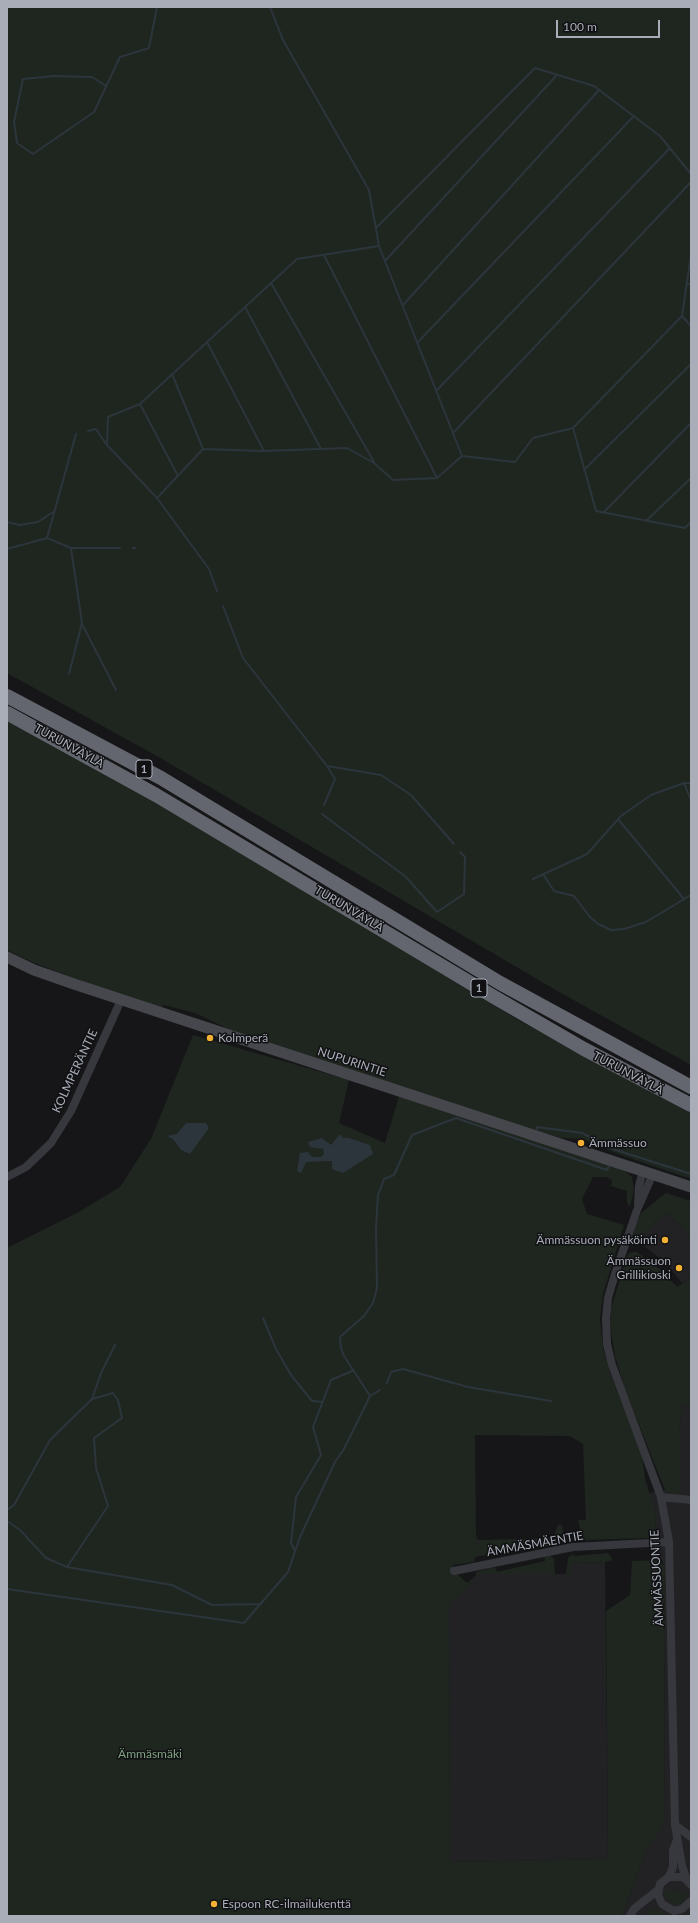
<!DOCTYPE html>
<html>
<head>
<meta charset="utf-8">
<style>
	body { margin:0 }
	#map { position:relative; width:698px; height:1923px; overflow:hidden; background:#161618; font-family:Lato,sans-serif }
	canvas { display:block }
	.frame { position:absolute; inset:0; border:8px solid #a8adb8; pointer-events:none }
	.scale { position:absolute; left:556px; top:20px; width:104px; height:18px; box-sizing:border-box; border:2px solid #a8adb8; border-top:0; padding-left:5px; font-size:12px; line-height:14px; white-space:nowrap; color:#a8adb8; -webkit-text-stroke:3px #111113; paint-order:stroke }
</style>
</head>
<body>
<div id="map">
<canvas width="698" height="1923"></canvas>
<div class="frame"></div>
<div class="scale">100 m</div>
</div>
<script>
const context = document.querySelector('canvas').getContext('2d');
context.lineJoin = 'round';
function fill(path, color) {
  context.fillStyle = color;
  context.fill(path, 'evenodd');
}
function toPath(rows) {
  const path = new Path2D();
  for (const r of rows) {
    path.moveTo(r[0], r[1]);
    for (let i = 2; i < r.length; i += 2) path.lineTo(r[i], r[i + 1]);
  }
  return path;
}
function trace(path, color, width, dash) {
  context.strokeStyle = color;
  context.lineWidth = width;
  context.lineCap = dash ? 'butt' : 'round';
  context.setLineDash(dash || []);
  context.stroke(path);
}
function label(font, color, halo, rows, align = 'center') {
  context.font = font + ' Lato,sans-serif';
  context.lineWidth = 3;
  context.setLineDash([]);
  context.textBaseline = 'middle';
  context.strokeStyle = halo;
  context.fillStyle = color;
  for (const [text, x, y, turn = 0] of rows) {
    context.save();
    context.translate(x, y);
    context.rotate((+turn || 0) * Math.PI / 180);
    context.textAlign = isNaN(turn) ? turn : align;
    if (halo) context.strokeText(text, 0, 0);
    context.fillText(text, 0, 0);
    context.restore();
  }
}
fill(toPath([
	[668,1214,685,1229,691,1240,691,1273,688,1280,682,1283,668,1265,638,1241,659,1218,663,1215],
	[683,1403,691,1407,691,1916,622,1916,645,1853,664,1823,665,1567,650,1538,655,1534,656,1513,649,1493,665,1490,671,1494,679,1494,679,1429],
	[605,1562,608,1859,450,1862,449,1604,479,1574,570,1574,571,1563]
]), '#222225');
fill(toPath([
	[7,7,691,7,691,1065,559,992,162,759,7,673],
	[7,720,165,807,520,1021,691,1112,691,1179,618,1154,583,1139,562,1138,543,1133,243,1036,195,1013,164,1005,161,1007,110,992,32,962,7,950],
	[193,1035,349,1080,339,1123,385,1143,399,1096,621,1168,632,1177,634,1189,630,1207,627,1203,627,1191,611,1186,612,1180,606,1177,593,1177,582,1199,587,1214,624,1225,603,1294,600,1318,603,1348,610,1373,642,1454,645,1479,656,1513,655,1534,650,1538,583,1540,578,1520,586,1520,583,1444,570,1436,475,1435,476,1536,478,1540,561,1538,562,1534,554,1535,558,1525,562,1525,564,1539,559,1543,540,1548,539,1543,475,1557,474,1562,453,1565,454,1571,467,1583,476,1575,476,1572,495,1567,497,1572,545,1561,544,1555,550,1555,554,1559,555,1574,479,1574,449,1604,450,1862,608,1859,606,1611,630,1595,632,1561,660,1560,665,1567,664,1824,645,1853,622,1916,7,1916,7,1248,77,1213,120,1187,151,1139],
	[666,1193,691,1201,691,1240,685,1229,668,1214,663,1215,659,1218,638,1241,635,1240,633,1236,635,1226,641,1213],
	[632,1252,637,1252,661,1270,677,1287,688,1280,691,1273,691,1407,683,1404,679,1429,679,1494,671,1494,665,1490,625,1389,615,1356,610,1325,611,1308,628,1254],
	[608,1553,613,1560,605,1562,572,1563,570,1574,566,1574,568,1558,572,1554,574,1556],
	[665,1888,675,1892,687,1893,687,1895,682,1902,674,1904,665,1897],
	[656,1909,662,1911,666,1916,645,1916,649,1911]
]), '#1e261f');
fill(toPath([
	[186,1123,206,1123,209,1128,190,1154,181,1150,173,1139,167,1136,177,1134],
	[340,1134,343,1138,349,1138,370,1145,373,1154,343,1173,332,1169,332,1161,306,1162,301,1173,297,1171,300,1153,308,1152,312,1157,321,1157,324,1154,323,1149,310,1147,308,1142,322,1138,331,1145]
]), '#2c353c');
trace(toPath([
	[270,7,283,40,369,190,379,246,462,456,437,478,393,480,374,463,347,448,264,451,203,449,157,498,107,445,108,417,140,404,297,259,379,246],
	[106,86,92,77,54,76,23,79,14,122,17,143,33,154,94,112,120,57,149,48,157,7],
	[376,228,535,68,594,86,660,136,691,174],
	[324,255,437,478],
	[691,255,682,316,691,326],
	[385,261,557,75],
	[271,283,374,462],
	[686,286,691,283],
	[403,305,599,90],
	[245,307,321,449],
	[207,342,264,451],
	[417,343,634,116],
	[172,374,203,449],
	[436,391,670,148],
	[140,404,178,476],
	[573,428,682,316],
	[88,431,96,429,106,444],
	[453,433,691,182],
	[462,456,515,462,533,438,573,428,596,511,685,528,691,522],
	[584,470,691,364],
	[157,498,209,569,217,591],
	[603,513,691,423],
	[646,521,691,478],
	[7,522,20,525,38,522,53,512],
	[47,538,71,548,120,548],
	[133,548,135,548],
	[7,549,47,538,76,434],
	[223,606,243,658,327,766,381,775,411,795,454,844],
	[82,624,116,690],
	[69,674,82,623,71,548],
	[684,783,691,800],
	[324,805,335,779,327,766],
	[322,814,406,877,437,912,464,894,465,857,460,852],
	[618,819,684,899],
	[543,874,554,891,574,896,590,917,598,924,611,930,624,929,646,922,691,895],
	[533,879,587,854,621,816,651,795,684,783,691,783],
	[537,1129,537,1127,582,1133,616,1150,691,1174],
	[263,1318,276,1349,291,1375,312,1401,322,1402],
	[387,1383,391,1372,403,1369,468,1387,551,1401],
	[370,1396,344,1356,341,1348,340,1337,364,1316,373,1303,377,1288,376,1227,378,1195,384,1179,394,1175,412,1135,456,1118,607,1170,609,1166],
	[7,1510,14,1505,50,1440,92,1399,101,1373,115,1345],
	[7,1521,20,1530,46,1558,67,1567,172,1585,212,1605,260,1604],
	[295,1551,291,1543,296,1497,321,1455,313,1427,331,1380,352,1371],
	[67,1567,108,1506,96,1468,94,1438,122,1418,118,1400,113,1393,92,1399],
	[7,1589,244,1623,288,1572,300,1537,335,1462,344,1449,370,1396,380,1390]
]), '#2c353c', 2);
trace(toPath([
	[653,1174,637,1210,615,1274,608,1298,606,1319,607,1344,612,1365,661,1497,669,1542,675,1825,682,1866,687,1880],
	[7,1177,26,1167,51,1143,71,1111,121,1000],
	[638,1205,639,1186,643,1171],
	[661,1497,691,1500],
	[454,1571,573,1547,669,1542],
	[675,1825,691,1837],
	[669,1877,673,1867,673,1850,677,1840],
	[691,1885,683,1877,669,1877,660,1884,658,1895,662,1904,674,1911,682,1909,691,1901],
	[630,1916,634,1909,658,1890]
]), '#37383d', 8);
trace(toPath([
	[7,957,34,970,74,984,691,1187]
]), '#45474d', 11);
trace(toPath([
	[7,696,161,778,500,983,691,1087],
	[7,713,156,795,494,997,584,1049,691,1105]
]), '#63666e', 14);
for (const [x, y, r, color] of [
	[210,1038,4,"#f2b134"],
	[581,1143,4,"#f2b134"],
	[665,1240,4,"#f2b134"],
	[679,1268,4,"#f2b134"],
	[214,1904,4,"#f2b134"]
]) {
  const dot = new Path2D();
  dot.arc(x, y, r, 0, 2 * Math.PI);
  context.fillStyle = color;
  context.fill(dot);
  trace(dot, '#111113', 1.5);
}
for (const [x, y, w] of [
	[144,769,16],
	[479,988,16]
]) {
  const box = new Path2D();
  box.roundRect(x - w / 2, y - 9, w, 18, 3);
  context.fillStyle = '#111113';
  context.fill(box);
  trace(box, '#a8adb8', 1);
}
label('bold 11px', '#a8adb8', null, [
	["1",144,769],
	["1",479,988]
]);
label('12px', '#a8adb8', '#111113', [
	["TURUNVÄYLÄ",69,746,29],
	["TURUNVÄYLÄ",349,909,31],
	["NUPURINTIE",352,1062,18],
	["KOLMPERÄNTIE",75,1071,-65],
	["TURUNVÄYLÄ",628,1073,28],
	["ÄMMÄSMÄENTIE",535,1544,-10],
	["ÄMMÄSSUONTIE",657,1578,-93]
]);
label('12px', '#a8adb8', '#111113', [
	["Kolmperä",218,1038],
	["Ämmässuo",589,1143],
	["Ämmässuon pysäköinti",657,1240,"right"],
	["Ämmässuon",671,1261,"right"],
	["Grillikioski",671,1275,"right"],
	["Espoon RC-ilmailukenttä",222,1904]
], 'left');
label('12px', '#7fa381', '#111113', [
	["Ämmäsmäki",150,1754]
]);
</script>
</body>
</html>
